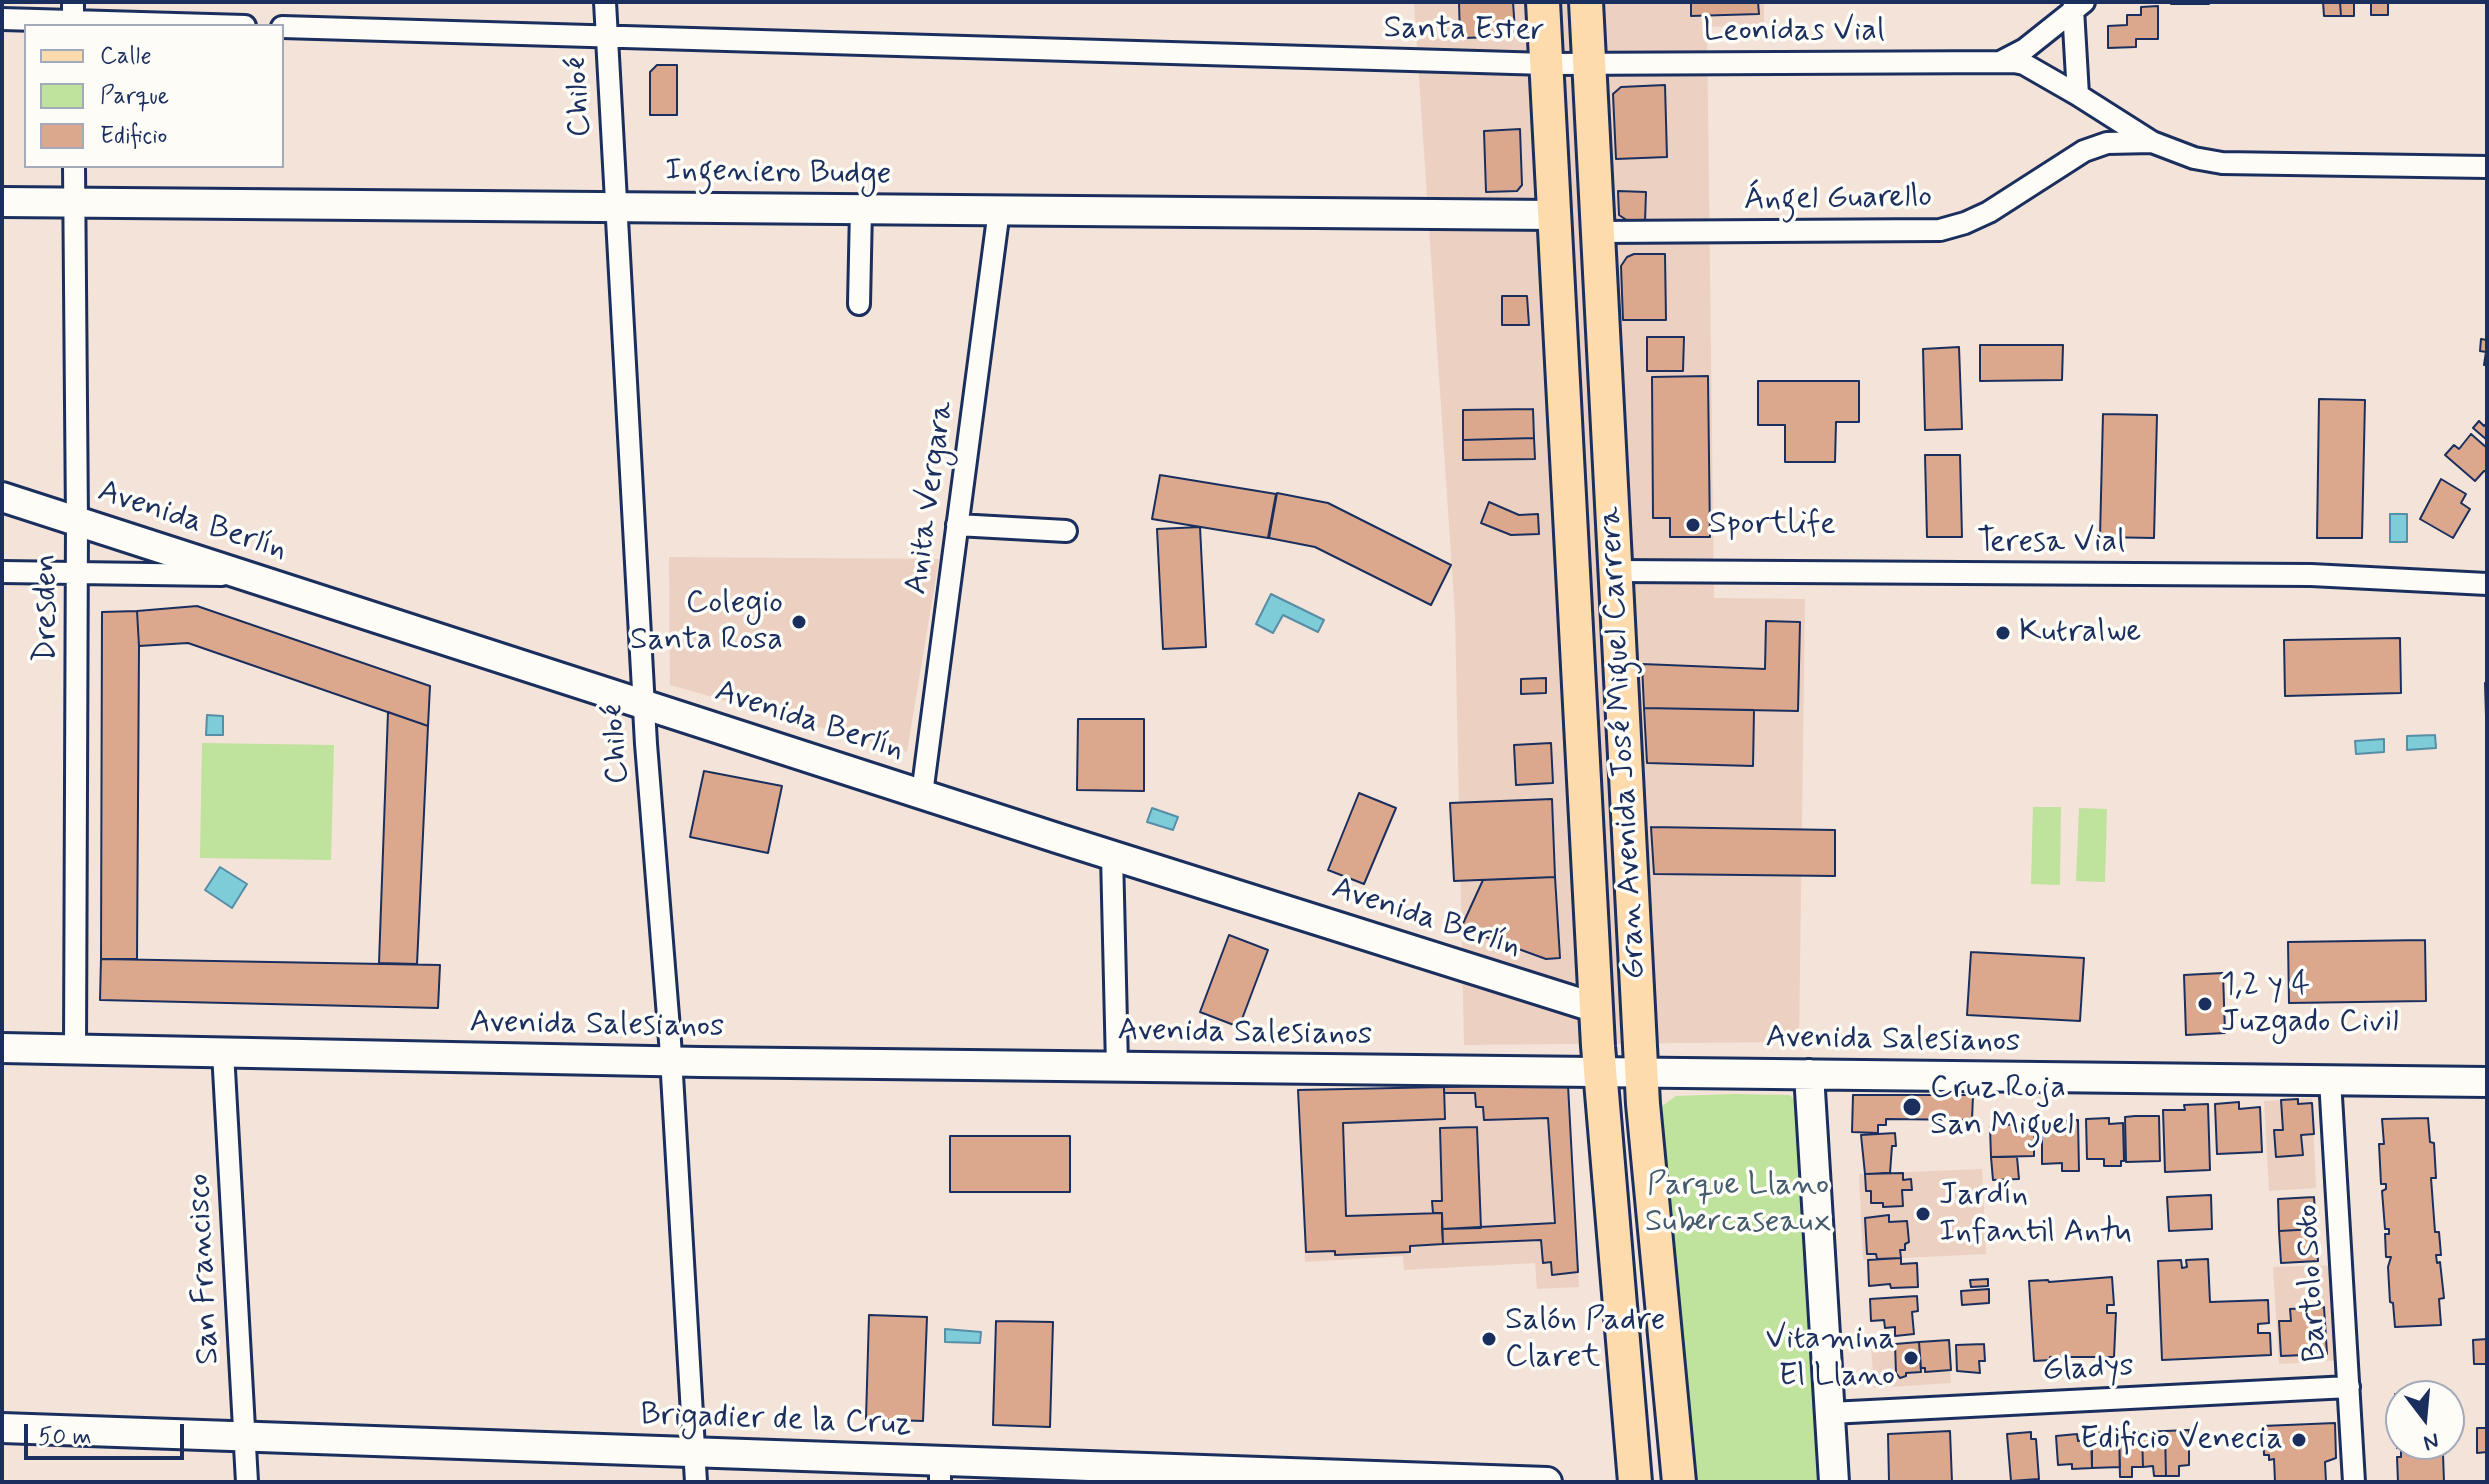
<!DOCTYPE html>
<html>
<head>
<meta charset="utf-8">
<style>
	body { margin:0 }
	#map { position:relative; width:2489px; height:1484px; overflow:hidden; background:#f3e3d8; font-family:Mynerve,sans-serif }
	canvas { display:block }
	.frame { position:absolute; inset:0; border:4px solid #1b2f5e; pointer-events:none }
	.legend { position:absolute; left:24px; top:24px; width:260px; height:144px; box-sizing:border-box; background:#fdfcf7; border:2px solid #a3aaba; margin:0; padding:10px 14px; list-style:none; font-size:24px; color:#1b2f5e }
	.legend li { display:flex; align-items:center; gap:16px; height:40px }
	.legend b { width:40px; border:2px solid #a3aaba }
	.north { position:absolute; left:2385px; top:1380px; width:80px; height:80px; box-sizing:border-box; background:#fdfcf7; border:2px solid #a3aaba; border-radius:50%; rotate:164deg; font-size:22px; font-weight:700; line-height:32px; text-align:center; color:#1b2f5e }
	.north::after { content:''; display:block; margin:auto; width:28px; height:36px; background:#1b2f5e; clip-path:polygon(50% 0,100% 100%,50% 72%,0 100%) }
	.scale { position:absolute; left:24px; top:1424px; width:160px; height:36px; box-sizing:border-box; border:4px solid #1b2f5e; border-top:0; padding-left:10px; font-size:24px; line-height:28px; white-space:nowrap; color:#1b2f5e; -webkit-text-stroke:6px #fdfcf7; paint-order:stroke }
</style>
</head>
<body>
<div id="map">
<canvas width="2489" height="1484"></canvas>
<div class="frame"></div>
<ul class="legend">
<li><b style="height:10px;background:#fedbac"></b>Calle</li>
<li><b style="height:22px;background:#bfe29c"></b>Parque</li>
<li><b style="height:22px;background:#dba88e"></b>Edificio</li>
</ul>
<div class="north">N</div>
<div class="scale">50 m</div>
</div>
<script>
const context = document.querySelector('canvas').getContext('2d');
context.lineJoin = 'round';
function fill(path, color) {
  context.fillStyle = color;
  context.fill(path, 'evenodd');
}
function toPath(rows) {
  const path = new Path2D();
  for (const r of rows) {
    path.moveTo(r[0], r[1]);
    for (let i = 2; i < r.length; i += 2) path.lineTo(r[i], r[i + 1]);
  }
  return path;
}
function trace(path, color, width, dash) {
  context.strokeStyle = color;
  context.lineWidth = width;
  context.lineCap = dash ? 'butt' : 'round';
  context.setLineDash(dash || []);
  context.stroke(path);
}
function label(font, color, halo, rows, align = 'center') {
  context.font = font + ' Mynerve,sans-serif';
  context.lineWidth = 7;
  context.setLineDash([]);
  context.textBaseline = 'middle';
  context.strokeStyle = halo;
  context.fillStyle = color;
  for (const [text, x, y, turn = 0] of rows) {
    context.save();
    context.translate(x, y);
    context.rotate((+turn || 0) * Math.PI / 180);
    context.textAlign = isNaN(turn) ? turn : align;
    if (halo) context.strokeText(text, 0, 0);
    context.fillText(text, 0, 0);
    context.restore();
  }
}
fill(toPath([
	[1414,2,1764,2,1764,25,1707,27,1714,598,1805,599,1799,1042,1464,1045,1455,615],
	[669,557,939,559,907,752,670,685],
	[1568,1085,1579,1287,1537,1289,1535,1263,1404,1270,1403,1256,1305,1262,1298,1090],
	[2312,1098,2316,1188,2269,1191,2264,1101],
	[1982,1169,1986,1254,1863,1260,1859,1174],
	[2336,1265,2343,1360,2279,1364,2273,1267],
	[1949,1340,1951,1383,1874,1388,1871,1345]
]), '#ecd1c2');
fill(toPath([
	[202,743,334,745,331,860,200,858],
	[2033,807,2061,807,2060,885,2031,884],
	[2079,808,2107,809,2105,882,2076,881],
	[1733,1094,1790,1095,1801,1108,1824,1482,1690,1482,1662,1106,1676,1096]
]), '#bfe29c');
const water = toPath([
	[2390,514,2407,514,2407,542,2390,542,2390,514],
	[1271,594,1324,620,1318,632,1283,615,1273,633,1256,624,1271,594],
	[207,715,223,716,223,735,206,735,207,715],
	[2435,735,2436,748,2407,750,2407,736,2435,735],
	[2384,739,2384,752,2356,754,2355,741,2384,739],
	[1152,808,1178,817,1173,830,1147,822,1152,808],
	[220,867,247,884,232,908,205,890,220,867],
	[945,1329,981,1332,980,1343,945,1342,945,1329]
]);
fill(water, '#7dccd8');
trace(water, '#568da7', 2);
const building = toPath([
	[1459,2,1513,2,1515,31,1500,37,1460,38,1459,2],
	[1691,2,1758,2,1759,14,1691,16,1691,2],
	[2171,2,2209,2,2209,4,2171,4,2171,2],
	[2323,2,2340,2,2341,16,2324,16,2323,2],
	[2340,2,2354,2,2354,16,2341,16,2340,2],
	[2371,2,2388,2,2388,15,2371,15,2371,2],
	[2158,6,2158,39,2136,39,2136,47,2108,48,2108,26,2127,25,2127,15,2141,15,2141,7,2158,6],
	[657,65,677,65,677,115,650,115,650,72,657,65],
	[1665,85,1667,157,1616,159,1613,94,1621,87,1665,85],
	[1520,129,1522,185,1517,191,1486,192,1484,131,1520,129],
	[1618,191,1646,192,1645,222,1628,221,1619,215,1618,191],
	[1634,254,1665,254,1666,320,1623,320,1621,266,1627,257,1634,254],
	[1502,296,1527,296,1529,325,1502,325,1502,296],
	[1647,337,1684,337,1683,371,1647,371,1647,337],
	[2481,339,2487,340,2487,365,2484,365,2486,352,2480,351,2481,339],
	[1980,345,2063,345,2062,380,1980,381,1980,345],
	[1959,347,1962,429,1925,430,1923,349,1959,347],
	[1708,376,1710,537,1670,537,1670,518,1653,518,1652,377,1708,376],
	[1758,381,1859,381,1859,422,1836,422,1835,462,1785,462,1785,425,1758,425,1758,381],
	[2319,399,2365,400,2362,538,2317,538,2319,399],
	[1533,409,1534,438,1463,440,1463,410,1533,409],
	[2103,414,2157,415,2154,538,2100,537,2103,414],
	[2479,421,2484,426,2487,423,2487,440,2473,428,2479,421],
	[2471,434,2487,448,2487,472,2484,471,2475,481,2445,455,2454,445,2459,449,2471,434],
	[1534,438,1535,459,1463,460,1463,440,1534,438],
	[1925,455,1960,455,1962,537,1927,537,1925,455],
	[1160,475,1276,494,1268,538,1152,519,1160,475],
	[2441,479,2466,494,2461,503,2470,509,2453,538,2420,519,2441,479],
	[1277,493,1328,503,1451,565,1431,605,1315,547,1269,538,1277,493],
	[1489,502,1519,515,1538,514,1539,534,1511,535,1481,523,1489,502],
	[1200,527,1206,647,1163,649,1157,529,1200,527],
	[197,606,430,686,428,726,188,643,139,646,137,611,197,606],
	[137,611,139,646,137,959,101,959,102,612,137,611],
	[1766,621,1800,622,1798,711,1644,708,1642,664,1765,669,1766,621],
	[2400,638,2401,693,2285,696,2284,640,2400,638],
	[1546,678,1546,693,1521,694,1521,679,1546,678],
	[2485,683,2487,683,2487,749,2485,683],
	[1644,708,1754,710,1753,766,1647,763,1644,708],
	[388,712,428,726,417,964,379,963,388,712],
	[1078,719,1144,719,1144,791,1077,790,1078,719],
	[1551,743,1553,783,1516,785,1514,745,1551,743],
	[704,771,782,786,768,853,690,837,704,771],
	[1359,793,1396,808,1364,884,1328,870,1359,793],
	[1552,799,1555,877,1454,881,1450,803,1552,799],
	[1651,827,1835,830,1835,876,1654,874,1651,827],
	[1555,877,1560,958,1546,959,1461,928,1483,880,1555,877],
	[1229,935,1268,950,1239,1027,1200,1012,1229,935],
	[2425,940,2426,1001,2289,1003,2288,942,2425,940],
	[1971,952,2084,958,2080,1021,1967,1015,1971,952],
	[101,959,440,965,438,1008,100,1000,101,959],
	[2223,973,2225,1033,2186,1035,2184,975,2223,973],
	[1568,1085,1578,1272,1552,1275,1551,1262,1543,1263,1541,1240,1443,1244,1442,1229,1555,1223,1548,1118,1484,1120,1483,1107,1476,1107,1475,1093,1444,1093,1444,1087,1568,1085],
	[1444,1087,1445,1119,1343,1123,1346,1216,1442,1213,1443,1244,1410,1246,1410,1252,1335,1255,1335,1251,1306,1252,1298,1090,1444,1087],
	[1853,1095,1973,1095,1972,1120,1886,1119,1886,1125,1878,1125,1878,1133,1852,1132,1853,1095],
	[2298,1099,2298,1104,2312,1103,2314,1134,2301,1135,2303,1155,2276,1157,2274,1130,2283,1130,2281,1100,2298,1099],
	[2239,1102,2239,1109,2260,1107,2262,1152,2217,1154,2215,1104,2239,1102],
	[2208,1104,2210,1170,2165,1172,2163,1110,2185,1110,2184,1105,2208,1104],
	[2135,1116,2159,1116,2160,1161,2126,1162,2125,1117,2135,1116],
	[2109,1118,2109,1124,2123,1123,2124,1161,2121,1161,2121,1166,2104,1166,2104,1159,2087,1159,2086,1119,2109,1118],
	[2428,1118,2430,1142,2434,1143,2436,1178,2431,1178,2435,1232,2439,1232,2441,1255,2436,1255,2437,1263,2440,1262,2444,1298,2439,1299,2441,1325,2395,1327,2393,1303,2390,1302,2388,1267,2391,1257,2386,1257,2385,1234,2389,1234,2389,1229,2385,1229,2382,1191,2386,1189,2386,1184,2381,1184,2379,1144,2384,1144,2382,1119,2428,1118],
	[2078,1120,2079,1171,2062,1171,2062,1163,2042,1164,2042,1129,2058,1129,2058,1121,2078,1120],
	[1996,1124,2034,1126,2034,1156,1991,1157,1990,1127,1995,1127,1996,1124],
	[1477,1127,1481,1228,1442,1229,1442,1213,1433,1213,1432,1201,1442,1201,1440,1128,1477,1127],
	[1895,1133,1896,1146,1892,1146,1890,1173,1865,1174,1861,1135,1895,1133],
	[950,1136,1070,1136,1070,1192,950,1192,950,1136],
	[1991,1157,2017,1157,2019,1179,1993,1180,1991,1157],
	[1903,1173,1903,1180,1911,1179,1912,1190,1902,1190,1903,1206,1883,1207,1883,1203,1871,1203,1871,1191,1866,1191,1865,1174,1903,1173],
	[2211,1195,2212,1229,2169,1231,2167,1197,2211,1195],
	[2314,1197,2316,1229,2279,1231,2278,1199,2314,1197],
	[1889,1215,1889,1222,1907,1221,1909,1242,1905,1244,1905,1250,1900,1250,1901,1258,1877,1259,1876,1254,1867,1254,1865,1218,1889,1215],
	[2316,1229,2318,1261,2281,1263,2279,1231,2316,1229],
	[1901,1258,1901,1264,1917,1263,1918,1287,1891,1288,1890,1284,1869,1286,1868,1260,1901,1258],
	[2208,1259,2210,1302,2268,1300,2269,1323,2258,1324,2258,1333,2270,1333,2271,1355,2162,1360,2158,1261,2181,1260,2182,1268,2187,1267,2186,1260,2208,1259],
	[2112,1277,2114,1305,2107,1305,2107,1313,2116,1313,2114,1357,2050,1357,2050,1360,2034,1361,2029,1281,2048,1280,2049,1282,2112,1277],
	[1988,1279,1988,1286,1971,1287,1970,1280,1988,1279],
	[1989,1289,1989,1303,1962,1305,1961,1291,1989,1289],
	[1917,1296,1918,1311,1912,1312,1914,1334,1895,1336,1895,1327,1885,1328,1884,1320,1871,1321,1870,1299,1917,1296],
	[2324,1307,2327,1354,2281,1356,2279,1321,2291,1321,2290,1309,2324,1307],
	[869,1315,927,1317,923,1421,866,1419,869,1315],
	[996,1321,1053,1322,1050,1427,993,1425,996,1321],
	[2487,1339,2487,1364,2474,1364,2473,1340,2487,1339],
	[1949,1340,1951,1370,1925,1372,1925,1368,1921,1368,1919,1342,1949,1340],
	[1919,1342,1921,1372,1906,1373,1906,1376,1900,1378,1896,1373,1895,1344,1919,1342],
	[1984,1344,1985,1361,1979,1361,1980,1373,1957,1371,1956,1345,1984,1344],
	[2444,1391,2445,1396,2401,1396,2401,1444,2446,1444,2446,1453,2443,1454,2444,1482,2398,1482,2397,1457,2401,1457,2401,1448,2397,1448,2395,1394,2444,1391],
	[2335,1423,2336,1458,2325,1462,2326,1482,2275,1482,2274,1459,2269,1460,2269,1455,2264,1455,2263,1426,2335,1423],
	[2477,1428,2487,1428,2487,1452,2477,1453,2477,1428],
	[2189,1430,2189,1465,2179,1466,2179,1476,2166,1476,2165,1431,2189,1430],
	[1950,1431,1952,1482,1889,1482,1888,1434,1950,1431],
	[2165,1431,2166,1476,2154,1476,2153,1466,2143,1467,2142,1432,2165,1431],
	[2031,1432,2031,1439,2036,1439,2039,1479,2011,1481,2007,1434,2031,1432],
	[2119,1432,2120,1467,2092,1468,2091,1433,2119,1432],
	[2119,1432,2142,1432,2143,1467,2132,1467,2132,1477,2120,1477,2119,1432],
	[2077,1434,2078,1441,2085,1440,2085,1446,2092,1446,2092,1468,2072,1469,2072,1464,2058,1465,2056,1436,2077,1434]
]);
fill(building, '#dba88e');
trace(building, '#1b2f5e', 2);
const street = toPath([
	[73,2,73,26],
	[605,2,646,744,670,1041,696,1482],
	[2075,2,2073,9,2078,95],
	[2,19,245,26],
	[282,27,1547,64,2014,62,2024,64,2078,95,2152,142,2194,158,2222,163,2487,167],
	[2000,62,2025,49,2084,2],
	[74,166,77,521,75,1049],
	[1598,232,1940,230,1965,223,1989,212,2084,151,2107,143,2152,142],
	[859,304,861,209],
	[957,525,1066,531],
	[1615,571,2311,575,2487,584],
	[2,572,222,575],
	[922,794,999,210],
	[1112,855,1117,1066],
	[223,1052,247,1482],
	[2330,1080,2354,1482],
	[1830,1413,2349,1387],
	[940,1461,940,1482]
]);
const secondary = toPath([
	[2,202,1554,215],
	[2,497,1060,839,1596,1008],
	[2,1048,701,1062,2487,1082],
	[1809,1074,1834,1482],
	[2,1428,1547,1482]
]);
const primary = toPath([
	[1543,2,1598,1046,1635,1482],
	[1586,2,1643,1104,1679,1482]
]);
trace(street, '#1b2f5e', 26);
trace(secondary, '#1b2f5e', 34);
trace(primary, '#1b2f5e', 38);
trace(street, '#fdfcf7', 20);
trace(secondary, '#fdfcf7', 28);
trace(primary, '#fedbac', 32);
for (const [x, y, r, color] of [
	[1693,525,8,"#1b2f5e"],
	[799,622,8,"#1b2f5e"],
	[2003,633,8,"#1b2f5e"],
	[2205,1004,8,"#1b2f5e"],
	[1912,1107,10,"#1b2f5e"],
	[1923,1214,8,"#1b2f5e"],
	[1489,1339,8,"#1b2f5e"],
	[1911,1358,8,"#1b2f5e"],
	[2299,1440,8,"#1b2f5e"]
]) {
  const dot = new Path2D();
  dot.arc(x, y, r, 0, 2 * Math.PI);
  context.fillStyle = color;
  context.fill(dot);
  trace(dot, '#fdfcf7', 3);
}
label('32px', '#1b2f5e', '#fdfcf7', [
	["Santa Ester",1464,31,1],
	["Leonidas Vial",1794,32],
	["Chiloé",580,97,-93],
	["Ingeniero Budge",778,174,1],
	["Ángel Guarello",1838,200,-1],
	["Anita Vergara",931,498,-82],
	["Avenida Berlín",192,522,18],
	["Teresa Vial",2051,543],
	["Dresden",47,608,-90],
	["Avenida Berlín",809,722,18],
	["Gran Avenida José Miguel Carrera",1624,743,-93],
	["Chiloé",617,744,-94],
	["Avenida Berlín",1426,919,18],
	["Avenida Salesianos",597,1026,1],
	["Avenida Salesianos",1245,1034,1],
	["Avenida Salesianos",1893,1041,1],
	["San Francisco",205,1269,-93],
	["Bartolo Soto",2313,1283,-93],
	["Gladys",2088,1370,-3],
	["Brigadier de la Cruz",776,1421,2]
]);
label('32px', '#1b2f5e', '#fdfcf7', [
	["Sportlife",1709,525],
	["Colegio",783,604,"right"],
	["Santa Rosa",783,641,"right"],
	["Kutralwe",2019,633],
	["1,2 y 4",2221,986],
	["Juzgado Civil",2221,1023],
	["Cruz Roja",1930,1089],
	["San Miguel",1930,1126],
	["Jardín",1939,1196],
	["Infantil Antu",1939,1233],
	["Salón Padre",1505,1321],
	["Claret",1505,1358],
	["Vitamina",1895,1340,"right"],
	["El Llano",1895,1377,"right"],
	["Edificio Venecia",2283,1440,"right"]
], 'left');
label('32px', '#445c6e', '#fdfcf7', [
	["Parque Llano",1738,1186],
	["Subercaseaux",1738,1223]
]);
</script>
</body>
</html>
